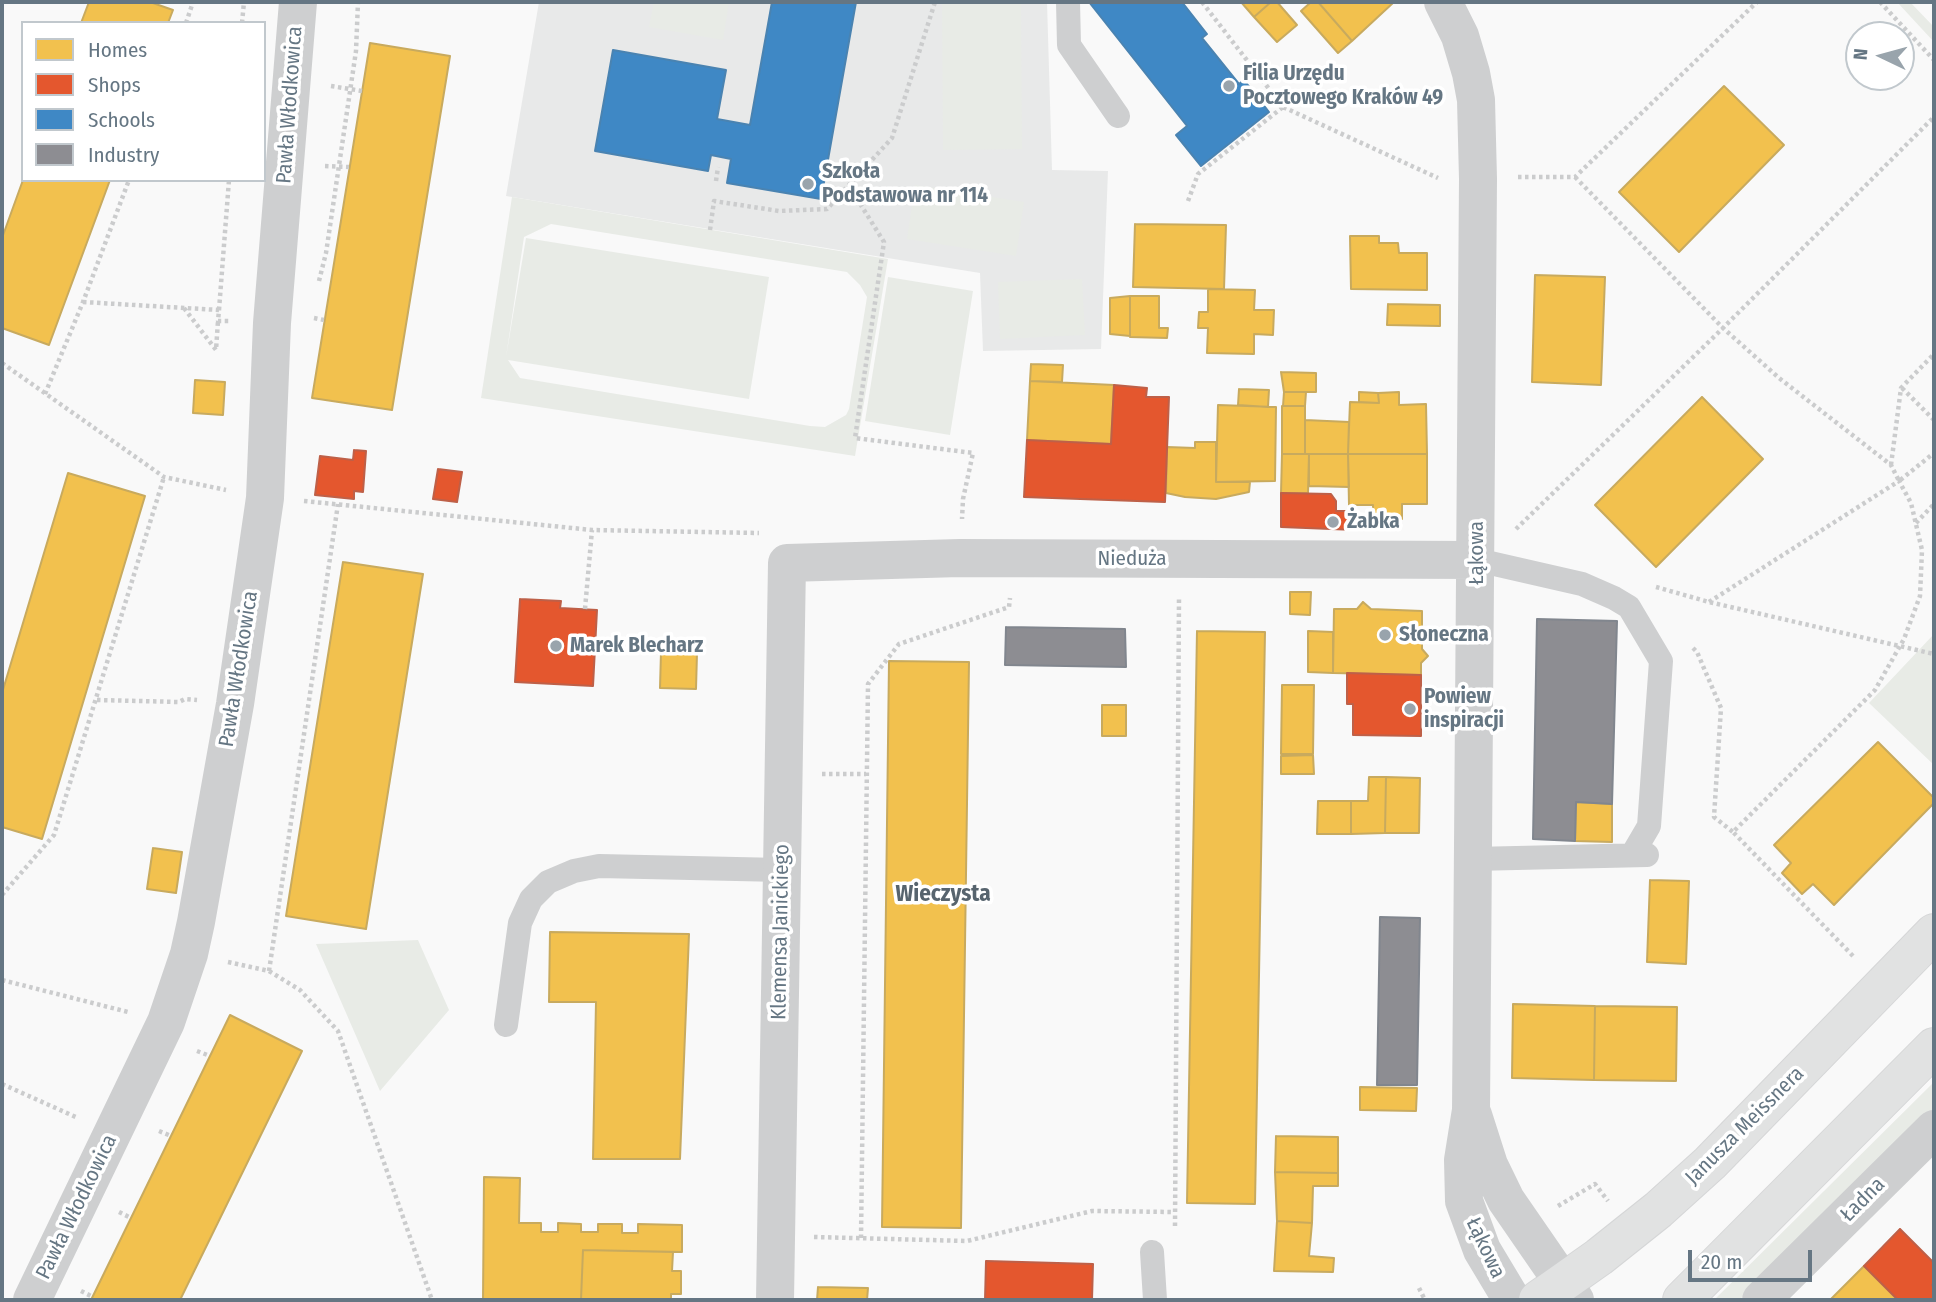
<!DOCTYPE html>
<html>
<head>
<meta charset="utf-8">
<style>
	body { margin:0 }
	#map { position:relative; width:1936px; height:1302px; overflow:hidden; background:#f9f9f9; font-family:"Fira Sans Condensed",sans-serif }
	canvas { display:block }
	.frame { position:absolute; inset:0; border:4px solid #657683; pointer-events:none }
	.legend { position:absolute; left:21px; top:21px; width:245px; height:161px; box-sizing:border-box; background:#fff; border:2px solid #c1c8cd; margin:0; padding:9px 12px; list-style:none; font-size:21px; color:#657683 }
	.legend li { display:flex; align-items:center; gap:14px; height:35px }
	.legend b { width:35px; border:2px solid #c1c8cd }
	.north { position:absolute; left:1845px; top:21px; width:70px; height:70px; box-sizing:border-box; background:#fff; border:2px solid #c1c8cd; border-radius:50%; rotate:275deg; font-size:19px; font-weight:700; line-height:28px; text-align:center; color:#657683 }
	.north::after { content:''; display:block; margin:auto; width:24px; height:32px; background:#99a4ac; clip-path:polygon(50% 0,100% 100%,50% 72%,0 100%) }
	.scale { position:absolute; left:1688px; top:1250px; width:124px; height:32px; box-sizing:border-box; border:4px solid #657683; border-top:0; padding-left:9px; font-size:21px; line-height:24px; white-space:nowrap; color:#657683; -webkit-text-stroke:5px #fff; paint-order:stroke }
</style>
</head>
<body>
<div id="map">
<canvas width="1936" height="1302"></canvas>
<div class="frame"></div>
<ul class="legend">
<li><b style="height:19px;background:#f2c14e"></b>Homes</li>
<li><b style="height:19px;background:#e4572e"></b>Shops</li>
<li><b style="height:19px;background:#3f88c5"></b>Schools</li>
<li><b style="height:19px;background:#8d8d92"></b>Industry</li>
</ul>
<div class="north">N</div>
<div class="scale">20 m</div>
</div>
<script>
const context = document.querySelector('canvas').getContext('2d');
context.lineJoin = 'round';
function fill(path, color) {
  context.fillStyle = color;
  context.fill(path, 'evenodd');
}
function toPath(rows) {
  const path = new Path2D();
  for (const r of rows) {
    path.moveTo(r[0], r[1]);
    for (let i = 2; i < r.length; i += 2) path.lineTo(r[i], r[i + 1]);
  }
  return path;
}
function trace(path, color, width, dash) {
  context.strokeStyle = color;
  context.lineWidth = width;
  context.lineCap = dash ? 'butt' : 'round';
  context.setLineDash(dash || []);
  context.stroke(path);
}
function label(font, color, halo, rows, align = 'center') {
  context.font = font + ' "Fira Sans Condensed",sans-serif';
  context.lineWidth = 7;
  context.setLineDash([]);
  context.textBaseline = 'middle';
  context.strokeStyle = halo;
  context.fillStyle = color;
  for (const [text, x, y, turn = 0] of rows) {
    context.save();
    context.translate(x, y);
    context.rotate((+turn || 0) * Math.PI / 180);
    context.textAlign = isNaN(turn) ? turn : align;
    if (halo) context.strokeText(text, 0, 0);
    context.fillText(text, 0, 0);
    context.restore();
  }
}
fill(toPath([
	[539,2,1047,2,1052,170,1108,171,1101,349,983,351,980,273,506,196]
]), '#e8e9e9');
fill(toPath([
	[654,2,729,2,723,40,649,27],
	[1897,2,1910,2,1934,27,1934,42],
	[1021,3,1022,149,943,150,942,4],
	[915,185,1024,202,1016,256,907,239],
	[512,197,888,259,855,456,481,398],
	[551,224,847,272,860,285,867,297,849,409,846,415,825,427,810,426,520,378,508,360,749,399,769,277,526,238,506,357,524,237],
	[888,277,973,291,950,435,865,421],
	[1082,279,1085,335,1000,339,998,282],
	[1934,634,1934,765,1869,703],
	[418,940,449,1010,380,1091,316,944],
	[1934,1082,1934,1109,1765,1277,1739,1300,1714,1300]
]), '#e8ebe6');
const homes = toPath([
	[89,2,150,2,173,10,168,23,81,23,89,2],
	[1241,2,1271,2,1254,17,1241,2],
	[1271,2,1277,2,1297,25,1277,42,1254,17,1271,2],
	[1311,2,1318,2,1352,41,1338,53,1301,11,1311,2],
	[1318,2,1394,2,1352,41,1318,2],
	[370,43,450,56,392,410,312,398,370,43],
	[1724,86,1784,145,1679,252,1619,192,1724,86],
	[23,180,110,180,49,345,2,328,2,238,23,180],
	[1135,224,1226,225,1224,289,1133,287,1135,224],
	[1350,236,1379,236,1379,243,1398,243,1399,253,1427,253,1427,290,1351,289,1350,236],
	[1535,275,1605,277,1601,385,1532,382,1535,275],
	[1208,289,1255,290,1254,310,1274,310,1273,335,1254,334,1254,354,1207,353,1208,328,1198,328,1199,312,1208,312,1208,289],
	[1130,296,1159,296,1159,328,1168,328,1167,338,1130,337,1130,296],
	[1130,296,1130,336,1110,334,1110,298,1130,296],
	[1388,304,1440,305,1440,326,1387,325,1388,304],
	[1031,364,1063,365,1062,382,1030,381,1031,364],
	[1281,372,1316,373,1316,392,1284,392,1281,372],
	[195,380,225,382,223,415,193,413,195,380],
	[1030,381,1114,385,1111,444,1027,440,1030,381],
	[1239,389,1269,390,1268,407,1238,405,1239,389],
	[1284,392,1306,392,1305,406,1283,406,1284,392],
	[1359,392,1378,393,1379,403,1359,402,1359,392],
	[1399,392,1399,405,1426,404,1427,454,1348,454,1350,402,1379,403,1378,393,1399,392],
	[1702,397,1763,459,1656,567,1595,505,1702,397],
	[1218,405,1276,407,1275,481,1216,482,1218,405],
	[1282,406,1305,406,1305,454,1282,454,1282,406],
	[1305,420,1349,422,1348,454,1305,454,1305,420],
	[1195,442,1216,442,1216,482,1250,482,1249,492,1216,499,1185,497,1166,493,1167,447,1195,448,1195,442],
	[1282,454,1309,454,1308,493,1281,493,1282,454],
	[1309,454,1348,454,1349,487,1309,486,1309,454],
	[1348,454,1427,454,1427,504,1402,504,1402,519,1373,520,1373,505,1349,505,1348,454],
	[68,473,145,496,42,839,2,827,2,693,68,473],
	[343,562,423,574,366,929,286,916,343,562],
	[1290,592,1311,592,1310,615,1290,614,1290,592],
	[1363,602,1371,609,1422,611,1422,649,1428,656,1421,663,1421,675,1333,673,1334,609,1357,609,1363,602],
	[1197,631,1265,632,1255,1204,1187,1203,1197,631],
	[1308,631,1333,632,1333,673,1308,672,1308,631],
	[661,652,697,653,696,689,660,688,661,652],
	[889,661,969,662,961,1228,882,1227,889,661],
	[1282,685,1314,685,1313,754,1281,754,1282,685],
	[1102,705,1126,705,1126,736,1102,736,1102,705],
	[1878,742,1934,798,1934,803,1834,905,1813,884,1802,894,1782,873,1791,863,1774,845,1878,742],
	[1313,755,1314,774,1281,774,1281,756,1313,755],
	[1369,777,1386,777,1385,833,1351,834,1351,801,1368,801,1369,777],
	[1386,777,1420,778,1419,833,1385,833,1386,777],
	[1318,801,1351,801,1351,834,1317,834,1318,801],
	[1576,802,1612,804,1612,842,1575,841,1576,802],
	[153,848,182,852,176,893,147,889,153,848],
	[1650,880,1689,881,1686,964,1647,962,1650,880],
	[550,932,689,934,680,1159,593,1159,596,1002,549,1002,550,932],
	[1513,1004,1595,1006,1594,1080,1512,1078,1513,1004],
	[1595,1006,1677,1007,1676,1081,1594,1080,1595,1006],
	[230,1015,302,1051,180,1300,91,1300,230,1015],
	[1360,1087,1417,1088,1416,1111,1360,1110,1360,1087],
	[1276,1136,1338,1137,1338,1173,1275,1172,1276,1136],
	[1275,1172,1338,1173,1338,1186,1313,1186,1312,1223,1277,1221,1275,1172],
	[484,1177,520,1178,519,1223,541,1223,541,1232,558,1232,558,1223,581,1224,581,1232,598,1232,598,1224,622,1224,622,1233,638,1233,638,1224,682,1225,682,1252,583,1250,581,1300,483,1300,484,1177],
	[1277,1221,1312,1223,1309,1256,1334,1258,1333,1272,1274,1271,1277,1221],
	[583,1250,673,1252,672,1271,681,1271,681,1294,671,1294,671,1300,581,1300,583,1250],
	[1864,1266,1898,1300,1830,1300,1864,1266],
	[818,1287,868,1288,867,1300,817,1300,818,1287]
]);
fill(homes, '#f2c14e');
trace(homes, '#c8aa5e', 2);
const shops = toPath([
	[1114,385,1147,388,1146,397,1169,397,1165,502,1024,497,1027,440,1111,444,1114,385],
	[354,450,366,451,363,492,354,491,354,499,315,495,320,456,353,460,354,450],
	[438,469,462,472,457,502,433,499,438,469],
	[1281,493,1331,494,1336,501,1336,511,1356,511,1356,530,1281,527,1281,493],
	[520,599,561,601,560,608,597,610,593,686,515,682,520,599],
	[1347,673,1421,675,1421,736,1353,735,1353,704,1347,704,1347,673],
	[1900,1229,1934,1263,1934,1283,1932,1285,1934,1287,1934,1300,1898,1300,1864,1266,1900,1229],
	[986,1261,1093,1264,1092,1300,985,1300,986,1261]
]);
fill(shops, '#e4572e');
trace(shops, '#be6048', 2);
const schools = toPath([
	[772,2,856,2,821,199,727,183,731,159,711,155,708,171,595,151,613,50,726,70,717,119,750,125,772,2],
	[1089,2,1182,2,1207,34,1202,38,1239,84,1244,80,1269,112,1201,166,1176,135,1187,126,1089,2]
]);
fill(schools, '#3f88c5');
trace(schools, '#4a83b1', 2);
const industry = toPath([
	[1537,619,1617,621,1612,804,1576,802,1575,841,1533,839,1537,619],
	[1006,627,1125,629,1126,667,1005,665,1006,627],
	[1380,917,1420,918,1417,1085,1377,1085,1380,917]
]);
fill(industry, '#8d8d92');
trace(industry, '#81868e', 2);
const secondary = toPath([
	[1538,1300,1599,1257,1658,1210,1710,1163,1934,933],
	[1682,1300,1934,1047]
]);
trace(secondary, '#d5d6d7', 40);
trace(toPath([
	[1202,2,1283,107,1438,178],
	[1880,2,1934,60],
	[186,23,193,2],
	[242,23,244,2],
	[331,86,362,91],
	[325,166,349,167],
	[1518,177,1575,177,1757,2],
	[1575,177,1723,328,1779,378,1891,465,1899,481,1934,453],
	[716,181,718,167],
	[849,186,884,242,855,438,973,453,963,499,962,519],
	[1188,201,1198,174,1283,107],
	[710,230,714,201,779,211,827,209,892,138,935,2],
	[319,281,326,253,356,51,358,2],
	[83,302,219,310,218,321,231,321],
	[184,308,216,350,218,321],
	[219,310,229,180],
	[314,318,324,320],
	[2,363,164,477,226,490],
	[1902,388,1934,420],
	[45,394,83,302,129,180],
	[1891,465,1901,388,1934,354],
	[304,501,592,530,759,533],
	[1916,523,1934,504],
	[1516,529,1723,328,1934,117],
	[1656,587,1709,602,1934,654],
	[1709,602,1899,481,1911,503,1922,550,1920,596,1904,639,1875,690,1733,832,1853,956],
	[585,609,592,530],
	[1693,648,1697,652,1721,708,1714,817,1733,832],
	[97,700,179,702,185,699,197,700],
	[822,774,866,774],
	[2,895,54,835,164,477],
	[228,962,269,971,300,990,338,1031,432,1300],
	[269,971,338,504],
	[2,980,128,1012],
	[197,1051,210,1056],
	[2,1084,78,1118],
	[159,1131,171,1136],
	[1558,1206,1595,1184,1608,1201],
	[119,1212,131,1218],
	[1175,1226,1179,598],
	[814,1237,967,1241,1092,1211,1174,1212],
	[861,1238,868,684,899,644,1009,607,1010,598],
	[1419,1288,1425,1300],
	[81,1291,93,1297]
]), '#cbcccd', 4.5, [3.5, 3.5]);
trace(toPath([
	[1068,2,1069,45,1118,116],
	[1477,560,1582,584,1614,598,1629,607,1661,661,1649,826,1632,855],
	[1473,859,1647,855],
	[506,1025,520,923,531,899,548,882,574,871,599,866,782,870],
	[1152,1252,1155,1300]
]), '#cecfd0', 24);
trace(toPath([
	[1443,2,1460,36,1471,73,1476,100,1478,179,1471,1110,1463,1160,1464,1201,1482,1250,1512,1300],
	[1473,1115,1489,1165,1506,1200,1575,1300],
	[32,1300,166,1022,189,954,196,922,235,704,265,498,272,323,298,2],
	[775,1300,787,563,960,558,1477,560],
	[1761,1300,1934,1129]
]), '#cecfd0', 38);
trace(secondary, '#e1e2e2', 38);
for (const [x, y, r, color] of [
	[1229,86,7,"#99a4ac"],
	[808,184,7,"#99a4ac"],
	[1333,522,7,"#99a4ac"],
	[1385,635,7,"#99a4ac"],
	[556,646,7,"#99a4ac"],
	[1410,709,7,"#99a4ac"]
]) {
  const dot = new Path2D();
  dot.arc(x, y, r, 0, 2 * Math.PI);
  context.fillStyle = color;
  context.fill(dot);
  trace(dot, '#fff', 2.5);
}
label('bold 21px', '#657683', '#fff', [
	["Filia Urzędu",1243,74],
	["Pocztowego Kraków 49",1243,98],
	["Szkoła",822,172],
	["Podstawowa nr 114",822,196],
	["Żabka",1347,522],
	["Słoneczna",1399,635],
	["Marek Blecharz",570,646],
	["Powiew",1424,697],
	["inspiracji",1424,721]
], 'left');
label('21px', '#657683', '#fff', [
	["Pawła Włodkowica",290,105,-86],
	["Łąkowa",1477,553,-90],
	["Nieduża",1132,559],
	["Pawła Włodkowica",239,669,-81],
	["Klemensa Janickiego",781,932,-89],
	["Janusza Meissnera",1745,1126,-45],
	["Ładna",1863,1200,-45],
	["Pawła Włodkowica",77,1207,-64],
	["Łąkowa",1485,1248,65]
]);
label('bold 23px', '#57646e', '#fff', [
	["Wieczysta",943,895]
]);
</script>
</body>
</html>
